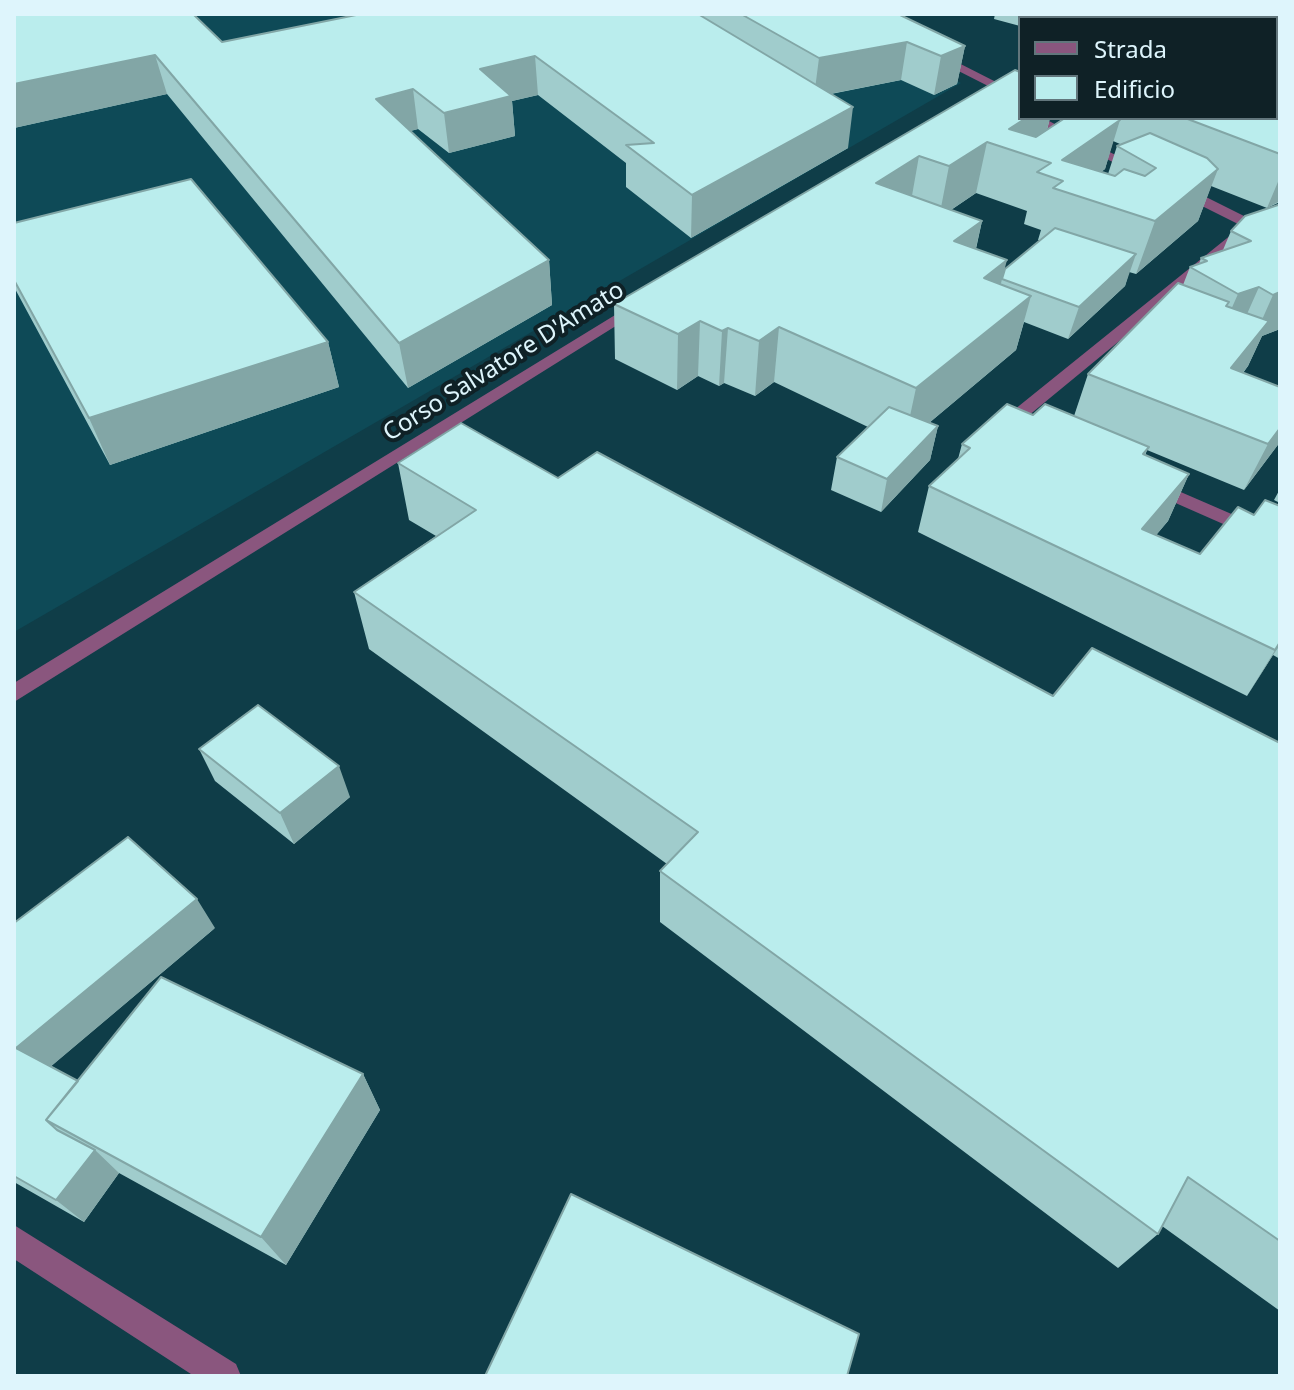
<!DOCTYPE html>
<html>
<head>
<meta charset="utf-8">
<style>
	body { margin:0 }
	#map { position:relative; width:1294px; height:1390px; overflow:hidden; background:#0f3d48; font-family:"Noto Sans",sans-serif }
	canvas { display:block }
	.frame { position:absolute; inset:0; border:16px solid #def5fc; pointer-events:none }
	.legend { position:absolute; left:1018px; top:16px; width:260px; height:104px; box-sizing:border-box; background:#0f2126; border:2px solid #62767c; margin:0; padding:10px 14px; list-style:none; font-size:24px; color:#def5fc }
	.legend li { display:flex; align-items:center; gap:16px; height:40px }
	.legend b { width:40px; border:2px solid #62767c }
</style>
</head>
<body>
<div id="map">
<canvas width="1294" height="1390"></canvas>
<div class="frame"></div>
<ul class="legend">
<li><b style="height:10px;background:#8a567e"></b>Strada</li>
<li><b style="height:22px;background:#baeded"></b>Edificio</li>
</ul>
</div>
<script>
const context = document.querySelector('canvas').getContext('2d');
context.lineJoin = 'round';
function fill(path, color) {
  context.fillStyle = color;
  context.fill(path, 'evenodd');
}
function toPath(rows) {
  const path = new Path2D();
  for (const r of rows) {
    path.moveTo(r[0], r[1]);
    for (let i = 2; i < r.length; i += 2) path.lineTo(r[i], r[i + 1]);
  }
  return path;
}
function trace(path, color, width, dash) {
  context.strokeStyle = color;
  context.lineWidth = width;
  context.lineCap = dash ? 'butt' : 'round';
  context.setLineDash(dash || []);
  context.stroke(path);
}
function label(font, color, halo, rows, align = 'center') {
  context.font = font + ' "Noto Sans",sans-serif';
  context.lineWidth = 8;
  context.setLineDash([]);
  context.textBaseline = 'middle';
  context.strokeStyle = halo;
  context.fillStyle = color;
  for (const [text, x, y, turn = 0] of rows) {
    context.save();
    context.translate(x, y);
    context.rotate((+turn || 0) * Math.PI / 180);
    context.textAlign = isNaN(turn) ? turn : align;
    if (halo) context.strokeText(text, 0, 0);
    context.fillText(text, 0, 0);
    context.restore();
  }
}
fill(toPath([
	[14,14,823,14,961,83,14,632]
]), '#0e4a57');
fill(toPath([
	[929,52,937,52,1000,84,1014,106,1004,109,992,88,929,56,929,52],
	[1027,118,1043,118,1145,170,1134,173,1027,118],
	[1176,187,1186,187,1252,220,1280,205,1280,215,1262,225,1280,234,1280,243,1253,231,1022,421,1029,427,1026,431,1020,432,1004,426,1001,422,1004,418,1242,226,1176,193,1176,187],
	[1153,480,1280,535,1280,549,1146,490,1144,486,1153,480],
	[14,1225,236,1364,241,1376,194,1376,14,1259,14,1225]
]), '#8a567e');
fill(toPath([
	[1111,14,1124,14,1120,18,1107,18,1111,14],
	[638,301,643,303,643,309,14,702,14,683,638,301]
]), '#8a567e');
fill(toPath([
	[14,14,222,42,361,14,898,14,965,46,957,84,934,95,901,80,831,94,848,148,691,238,626,187,626,163,538,95,512,101,515,136,449,153,418,129,410,131,549,260,552,305,408,388,167,94,14,128],
	[995,14,1058,14,1057,18,1020,18,1020,26,994,19],
	[1128,14,1280,14,1280,329,1262,336,1248,366,1243,373,1280,442,1244,490,1147,450,1145,456,1189,474,1168,521,1156,535,1200,554,1254,515,1280,506,1280,659,1273,655,1247,696,918,532,929,486,958,459,962,444,1033,415,1074,416,1088,374,1183,285,1190,267,1199,264,1201,258,1223,250,1231,231,1278,205,1280,202,1267,208,1211,186,1198,221,1136,274,1129,272,1125,286,1068,339,1024,322,1016,350,929,423,938,426,930,460,881,512,831,490,837,457,868,427,774,382,755,396,724,383,719,386,698,376,677,390,615,359,614,304,1015,70,1020,118,1050,118,1047,130,1065,118,1276,118,1276,18,1127,18],
	[1113,141,1120,144,1117,146,1108,174,1101,172,1105,169],
	[976,193,1027,211,1024,224,1041,230,1038,240,1040,240,1005,269,976,249,982,221,951,210],
	[14,223,328,342,339,387,110,465,14,287],
	[398,463,558,478,1053,696,1280,743,1280,1311,1162,1226,1158,1234,1118,1268,660,922,660,871,667,864,369,649,354,592,436,536,409,520],
	[1280,489,1280,503,1274,500],
	[199,749,350,797,294,844,215,781],
	[215,928,51,1066,78,1081,363,1074,380,1110,286,1265,119,1173,84,1222,14,1182,14,1049]
]), '#a0cccc');
fill(toPath([
	[1050,14,1058,14,1057,18,1044,18],
	[907,42,901,80,814,97,819,58],
	[965,46,957,84,934,95,941,56],
	[155,55,167,94,14,128,14,84],
	[535,56,538,95,512,101,515,136,449,153,444,113,480,69],
	[413,89,418,129,382,139,376,99],
	[853,107,848,148,691,238,692,195],
	[1024,118,1050,118,1045,137,1004,148,1009,129],
	[1120,120,1105,169,1071,194,1063,181,1062,160],
	[987,142,976,193,939,218,949,166],
	[919,156,910,207,876,183],
	[1218,169,1198,221,1136,274,1155,221],
	[1280,177,1280,201,1267,208],
	[982,221,970,274,954,241],
	[1136,254,1125,286,1068,339,1079,307],
	[549,260,552,305,408,388,399,343],
	[1007,260,993,314,984,278],
	[1259,287,1239,332,1218,339,1238,294],
	[1280,292,1280,329,1262,336,1248,366,1210,414,1231,368,1253,340,1273,295],
	[1031,296,1016,350,904,444,916,388],
	[700,321,698,376,677,390,678,334],
	[779,327,774,382,755,396,759,341],
	[728,328,724,383,719,386,722,331],
	[328,342,339,387,110,465,89,418],
	[938,426,930,460,881,512,887,479],
	[1280,428,1280,442,1244,490,1268,444],
	[1189,474,1168,521,1122,576,1142,529],
	[1280,642,1280,645,1273,655,1247,696],
	[339,766,350,797,294,844,280,813],
	[197,899,215,928,42,1074,16,1048],
	[363,1074,380,1110,286,1265,261,1237],
	[95,1150,119,1173,84,1222,56,1200]
]), '#82a6a6');
const building = toPath([
	[14,14,193,14,222,42,361,14,698,14,853,107,692,195,626,145,654,143,535,56,480,69,511,96,444,113,413,89,376,99,549,260,399,343,155,55,14,84,14,14],
	[741,14,898,14,965,46,941,56,907,42,819,58,741,14],
	[1030,14,1050,14,1044,18,1030,14],
	[1165,14,1276,14,1280,15,1280,28,1276,27,1276,18,1156,18,1165,14],
	[1280,31,1280,43,1276,42,1276,33,1280,31],
	[1015,70,1020,72,1020,118,1026,118,1009,129,1036,137,1065,118,1117,118,1120,120,1062,160,1115,176,1124,169,1145,176,1156,168,1117,146,1150,133,1207,158,1218,169,1155,221,1053,188,1063,181,1037,172,1051,163,987,142,949,166,919,156,876,183,982,221,954,241,1007,260,984,278,1031,296,916,388,779,327,759,341,728,328,722,331,700,321,678,334,614,304,1015,70],
	[1276,114,1280,116,1280,154,1185,118,1276,118,1276,114],
	[191,179,328,342,89,418,14,280,14,223,191,179],
	[1278,205,1280,205,1280,292,1273,295,1259,287,1238,294,1190,267,1207,261,1201,258,1251,241,1231,231,1245,216,1278,205],
	[1055,228,1136,254,1079,307,1002,279,1005,269,1055,228],
	[1178,283,1229,302,1226,306,1269,321,1231,368,1280,387,1280,428,1268,444,1088,374,1178,283],
	[1007,404,1033,415,1045,404,1149,447,1143,454,1189,474,1142,529,1200,554,1238,507,1254,515,1265,500,1280,506,1280,642,1275,650,929,486,970,448,962,444,1007,404],
	[889,407,938,426,887,479,837,457,889,407],
	[461,423,558,478,597,452,1053,696,1092,648,1280,743,1280,1241,1188,1177,1158,1234,660,871,698,832,354,592,476,510,398,463,461,423],
	[258,705,339,766,280,813,199,749,258,705],
	[128,837,197,899,16,1048,14,1046,14,923,128,837],
	[161,977,363,1074,261,1237,46,1120,161,977],
	[16,1048,78,1081,46,1120,57,1130,95,1150,56,1200,14,1176,14,1049,16,1048],
	[571,1194,859,1334,847,1376,485,1376,571,1194]
]);
fill(building, '#baeded');
trace(building, '#82a6a6', 2);
label('24px', '#def5fc', '#0f2126', [
	["Corso Salvatore D'Amato",504,362,-32]
]);
</script>
</body>
</html>
